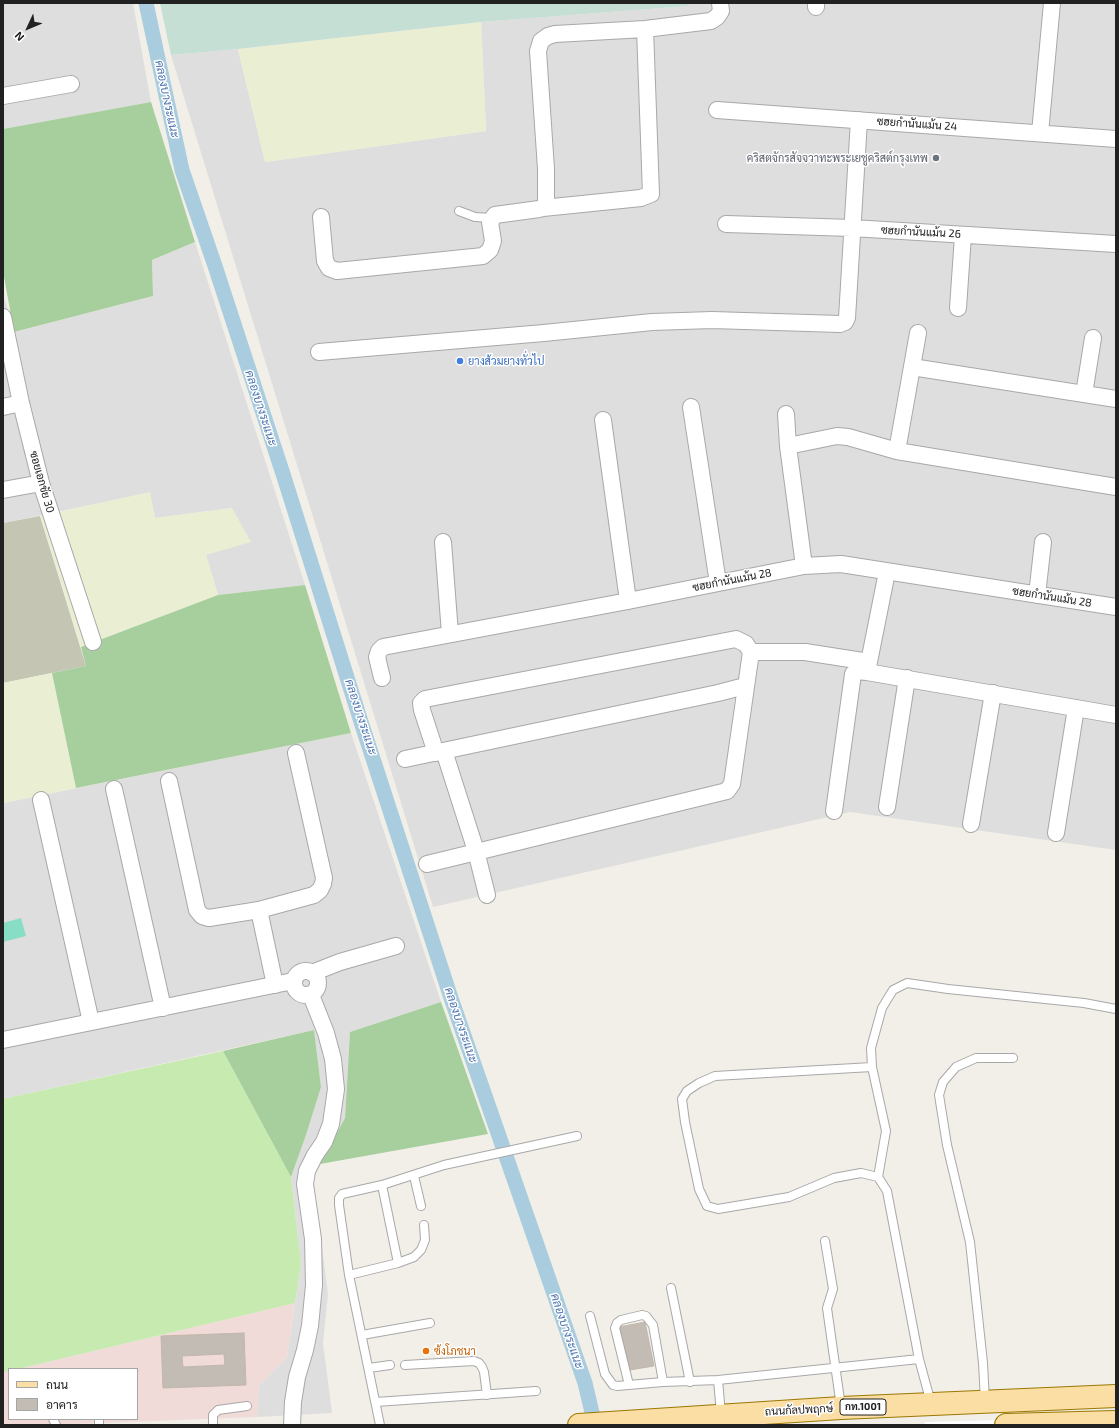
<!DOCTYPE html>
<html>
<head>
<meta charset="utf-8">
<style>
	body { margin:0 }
	#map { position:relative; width:1119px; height:1428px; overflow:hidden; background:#f1efe8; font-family:"Exo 2",Sarabun,sans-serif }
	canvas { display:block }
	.frame { position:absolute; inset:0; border:4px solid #212121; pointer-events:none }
	.legend { position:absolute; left:8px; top:1368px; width:130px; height:52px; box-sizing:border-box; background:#fff; border:1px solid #a6a6a6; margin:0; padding:5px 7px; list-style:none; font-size:12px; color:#212121 }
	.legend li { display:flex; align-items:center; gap:8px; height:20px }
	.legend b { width:20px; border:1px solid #a6a6a6 }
	.north { position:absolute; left:8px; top:8px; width:40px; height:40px; -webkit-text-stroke:3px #fff; paint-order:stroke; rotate:226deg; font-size:11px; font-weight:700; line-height:16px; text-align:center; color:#212121 }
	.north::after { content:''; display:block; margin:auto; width:14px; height:18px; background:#212121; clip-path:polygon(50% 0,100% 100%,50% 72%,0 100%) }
</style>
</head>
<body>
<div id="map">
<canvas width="1119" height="1428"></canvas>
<div class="frame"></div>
<ul class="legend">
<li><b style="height:5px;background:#fadea3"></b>ถนน</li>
<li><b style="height:11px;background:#c2bcb4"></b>อาคาร</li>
</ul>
<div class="north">N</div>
</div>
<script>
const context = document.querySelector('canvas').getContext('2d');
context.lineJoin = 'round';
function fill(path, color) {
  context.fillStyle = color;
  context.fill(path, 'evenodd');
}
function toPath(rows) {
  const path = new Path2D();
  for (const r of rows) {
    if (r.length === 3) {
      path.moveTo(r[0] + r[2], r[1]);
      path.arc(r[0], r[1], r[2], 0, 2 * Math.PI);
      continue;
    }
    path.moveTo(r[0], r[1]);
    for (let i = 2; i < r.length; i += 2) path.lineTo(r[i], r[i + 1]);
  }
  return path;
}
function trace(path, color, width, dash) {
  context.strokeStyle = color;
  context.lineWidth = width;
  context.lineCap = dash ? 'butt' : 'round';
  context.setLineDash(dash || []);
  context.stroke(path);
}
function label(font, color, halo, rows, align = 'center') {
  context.font = font + ' "Exo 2",Sarabun,sans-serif';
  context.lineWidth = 3;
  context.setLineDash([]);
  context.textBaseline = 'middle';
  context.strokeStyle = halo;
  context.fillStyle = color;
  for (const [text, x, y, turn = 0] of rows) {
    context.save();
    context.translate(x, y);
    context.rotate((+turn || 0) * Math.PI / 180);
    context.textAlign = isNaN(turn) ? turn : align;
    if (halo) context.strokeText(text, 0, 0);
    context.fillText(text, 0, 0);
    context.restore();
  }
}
fill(toPath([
	[3,3,133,3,151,102,3,129],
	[687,3,1116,3,1116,850,850,812,433,907,171,55,238,49,265,162,486,131,481,22,687,6],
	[195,242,305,585,218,595,206,555,232,508,155,518,149,493,3,523,3,294,15,332,153,296,152,260],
	[351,733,441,1002,350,1032,345,1118,313,1177,328,1294,323,1343,332,1413,257,1417,259,1385,287,1357,301,1264,291,1177,306,1135,321,1087,314,1030,3,1099,3,803]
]), '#dfdede');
fill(toPath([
	[295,1303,287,1357,259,1385,257,1417,48,1425,3,1425,3,1373,9,1371,9,1419,137,1419,137,1369,18,1369]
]), '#f1dbd8');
fill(toPath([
	[40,516,86,666,3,683,3,523]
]), '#c4c6b3');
fill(toPath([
	[481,22,486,131,265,162,238,49],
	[150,492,155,518,232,508,251,542,206,555,218,595,81,647,40,516],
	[52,673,76,788,3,803,3,683]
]), '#eaefd4');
fill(toPath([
	[223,1051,291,1177,301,1264,295,1303,18,1369,9,1369,9,1371,3,1373,3,1099]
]), '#c6eaaf');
fill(toPath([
	[151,102,195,242,152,260,153,296,14,332,3,271,3,129],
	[305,585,351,733,76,788,52,673,86,666,81,647,218,595],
	[441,1002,488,1134,320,1164,345,1118,350,1032],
	[314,1030,321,1087,306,1135,291,1177,223,1051]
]), '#a7cf9d');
fill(toPath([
	[160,3,687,3,688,6,481,22,238,49,171,55]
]), '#c5dfd5');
fill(toPath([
	[21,918,26,936,3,942,3,923]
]), '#88dec5');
fill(toPath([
	[1116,1417,1116,1425,925,1425,925,1422]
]), '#fff');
trace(toPath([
	[146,3,182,170,215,266,284,477,362,725,451,998,585,1383,595,1425]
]), '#a9cdde', 15);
const building = toPath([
	[645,1322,654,1366,630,1370,619,1327,645,1322],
	[244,1333,246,1385,163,1388,161,1336,244,1333],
	[224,1354,225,1365,183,1367,182,1356,224,1354]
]);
fill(building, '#c2bcb4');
trace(building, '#c3b7aa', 1);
const lane = toPath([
	[459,211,475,217,492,218],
	[872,1067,715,1076,699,1083,687,1091,682,1099,685,1122,699,1189,707,1206,718,1209,789,1197,834,1178,861,1173,878,1177,887,1191,919,1359,931,1403],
	[414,1176,421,1206],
	[878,1177,886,1131,872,1067,871,1048,882,1008,893,990,907,983,948,989,1084,1003,1116,1009],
	[382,1185,398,1263],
	[825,1241,833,1289,827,1308,841,1407],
	[349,1275,398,1263,414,1257,421,1250,425,1240,424,1225],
	[671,1288,690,1382],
	[590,1316,605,1374,613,1385,617,1386,663,1382,718,1380,721,1414],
	[362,1335,430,1323],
	[405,1365,474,1361,479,1363,482,1367,484,1372,487,1395],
	[369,1368,390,1365],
	[718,1380,919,1359],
	[629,1385,615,1328,617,1323,621,1320,642,1315,646,1316,653,1325,663,1382],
	[985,1401,983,1363,970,1242,947,1145,939,1095,943,1082,956,1067,976,1058,1013,1058],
	[376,1402,536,1391],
	[53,1419,56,1425],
	[99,1419,99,1425],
	[213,1425,213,1415,218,1410,247,1406],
	[380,1425,349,1275,339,1205,339,1198,342,1194,382,1185,444,1165,577,1136]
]);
const street = toPath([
	[816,7,816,3],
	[3,96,71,84],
	[717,110,1116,139],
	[1040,133,1052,3],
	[543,208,641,198,651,194,645,29],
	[321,217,325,261,329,268,337,271,483,256,490,250,493,241,490,222,495,215,539,209,543,208,546,203,546,169,538,51,541,41,548,36,555,34,645,29,711,21,717,17,721,11,720,3],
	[726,224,852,228,1116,244],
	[958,308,963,235],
	[3,317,21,403,41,483,93,642],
	[319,352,544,333,652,322,712,320,840,324,845,322,847,318,859,120],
	[912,367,1116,399],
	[1084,394,1093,338],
	[3,407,21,403],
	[691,407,718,583],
	[786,414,788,446,804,566],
	[603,420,628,601],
	[788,446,837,436,848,437,897,451,1116,487],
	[897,451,918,333],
	[3,490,41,483],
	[443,542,450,634],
	[1037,595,1043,542],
	[867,672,887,572],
	[382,678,377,657,379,651,383,647,628,601,804,566,841,564,1116,607],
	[444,751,476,851,487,895],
	[436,753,422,710,421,703,425,699,736,639,746,644,751,652],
	[405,759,718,693,745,686],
	[169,781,197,910,202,916,209,918,259,910,314,895,320,890,323,884,324,878,296,753],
	[114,789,163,1008],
	[41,800,91,1022],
	[887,807,907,678],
	[834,811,853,674,856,671,867,672,1116,715],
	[971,824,993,693],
	[1056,833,1076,708],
	[427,864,727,791,732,784,751,652,805,652,869,662],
	[259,910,275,985],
	[306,983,12],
	[312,973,340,962,396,946],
	[3,1040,293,981],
	[292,1425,293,1402,297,1377,305,1350,310,1326,314,1285,313,1239,305,1184,307,1171,315,1155,324,1142,331,1124,336,1089,333,1059,326,1033,311,995]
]);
const primary = toPath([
	[579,1425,841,1408,1116,1396],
	[1006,1425,1116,1422]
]);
trace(lane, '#a8a8a8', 10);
trace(street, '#a8a8a8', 18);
trace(primary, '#9b7803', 24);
trace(lane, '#fff', 8);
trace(street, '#fff', 16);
trace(primary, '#fadea3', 22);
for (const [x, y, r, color] of [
	[936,158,4,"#6b7280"],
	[460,361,4,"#3f7fe0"],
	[426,1351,4,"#e8710a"]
]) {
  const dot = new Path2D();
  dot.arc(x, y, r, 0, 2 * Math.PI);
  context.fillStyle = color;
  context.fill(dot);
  trace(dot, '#fff', 1.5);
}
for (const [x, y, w] of [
	[863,1407,46]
]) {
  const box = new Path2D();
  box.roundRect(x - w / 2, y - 8, w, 16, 3);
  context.fillStyle = '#fff';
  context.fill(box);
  trace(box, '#212121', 1);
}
label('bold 10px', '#212121', null, [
	["กท.1001",863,1407]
]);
label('11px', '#212121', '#fff', [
	["ซฮยกำนันแม้น 24",917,124,4],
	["ซฮยกำนันแม้น 26",921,232,3],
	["ซอยเอกชัย 30",42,482,74],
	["ซฮยกำนันแม้น 28",732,580,-11],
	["ซฮยกำนันแม้น 28",1052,597,9],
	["ถนนกัลปพฤกษ์",799,1410,-3]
]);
label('11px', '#5b616d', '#fff', [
	["คริสตจักรสัจจวาทะพระเยชูคริสต์กรุงเทพ",928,158]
], 'right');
label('11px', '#366cbe', '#fff', [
	["ยางส้วมยางทั่วไป",468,361]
], 'left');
label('11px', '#c56008', '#fff', [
	["ซ้งโภชนา",434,1351]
], 'left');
label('italic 12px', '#4e75b0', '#fff', [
	["คลองบางระแนะ",167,99,78],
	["คลองบางระแนะ",261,408,72],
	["คลองบางระแนะ",361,717,72],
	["คลองบางระแนะ",461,1025,71],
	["คลองบางระแนะ",567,1331,71]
]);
</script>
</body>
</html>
